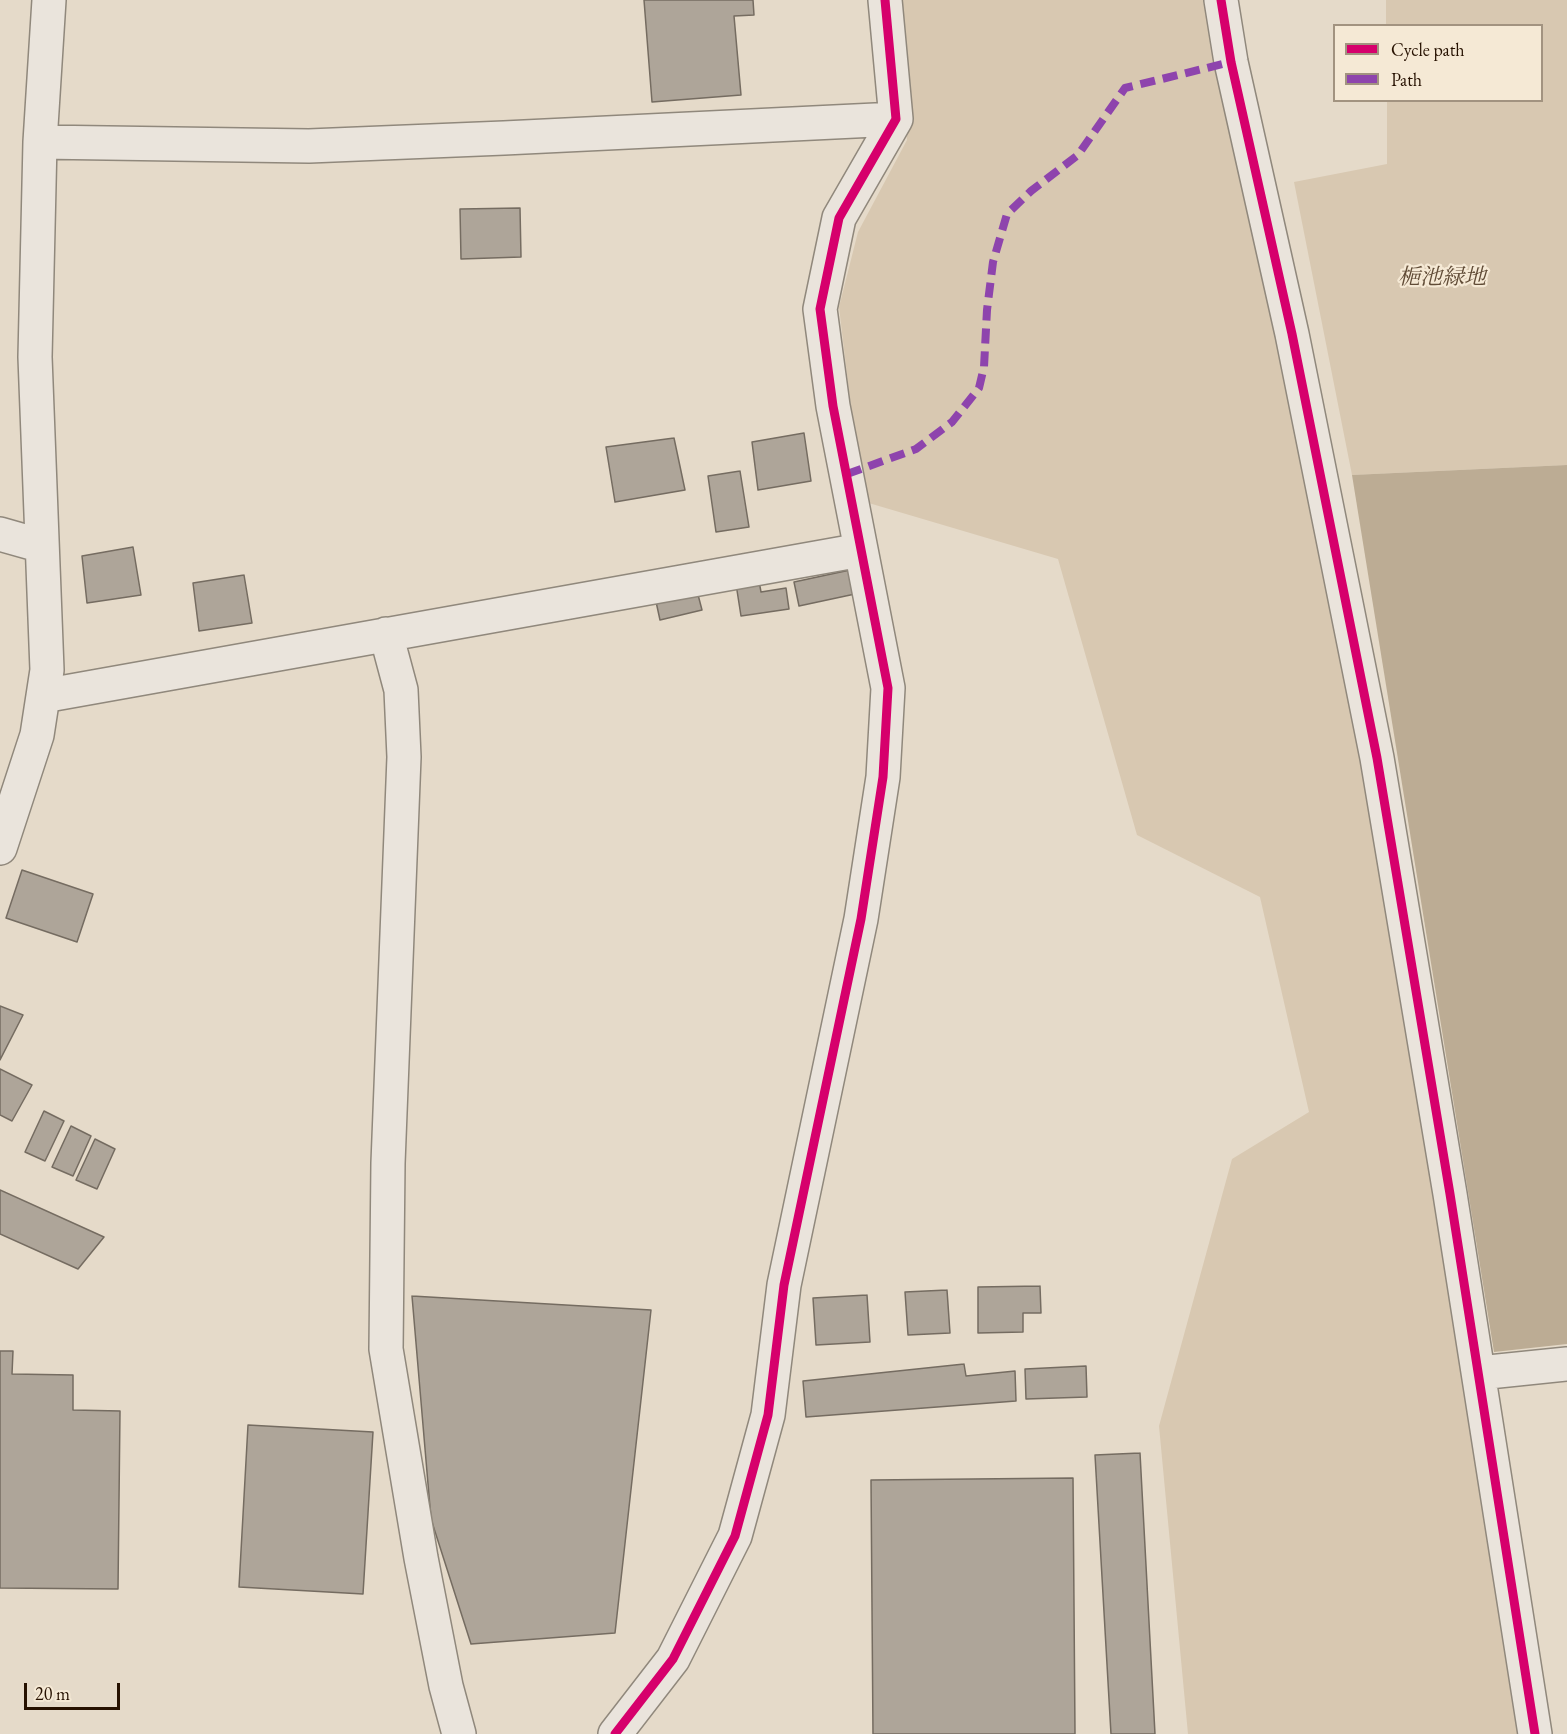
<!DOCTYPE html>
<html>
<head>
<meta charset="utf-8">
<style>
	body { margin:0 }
	#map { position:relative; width:1567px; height:1734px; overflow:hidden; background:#e5dac9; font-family:"EB Garamond",serif }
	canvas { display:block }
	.legend { position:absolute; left:1333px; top:24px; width:210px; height:78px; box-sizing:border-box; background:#f5e9d5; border:2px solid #a29380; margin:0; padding:8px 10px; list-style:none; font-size:18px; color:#261100 }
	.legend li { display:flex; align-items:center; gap:12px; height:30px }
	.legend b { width:30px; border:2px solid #a29380 }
	.scale { position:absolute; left:24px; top:1683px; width:96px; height:27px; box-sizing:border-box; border:3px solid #261100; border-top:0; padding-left:8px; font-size:18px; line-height:21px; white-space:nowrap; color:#261100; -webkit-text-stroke:4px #f5e9d5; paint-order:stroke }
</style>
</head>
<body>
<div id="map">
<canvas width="1567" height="1734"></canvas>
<ul class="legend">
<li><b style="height:8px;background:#d6006c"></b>Cycle path</li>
<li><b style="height:8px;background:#8e44ad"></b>Path</li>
</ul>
<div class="scale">20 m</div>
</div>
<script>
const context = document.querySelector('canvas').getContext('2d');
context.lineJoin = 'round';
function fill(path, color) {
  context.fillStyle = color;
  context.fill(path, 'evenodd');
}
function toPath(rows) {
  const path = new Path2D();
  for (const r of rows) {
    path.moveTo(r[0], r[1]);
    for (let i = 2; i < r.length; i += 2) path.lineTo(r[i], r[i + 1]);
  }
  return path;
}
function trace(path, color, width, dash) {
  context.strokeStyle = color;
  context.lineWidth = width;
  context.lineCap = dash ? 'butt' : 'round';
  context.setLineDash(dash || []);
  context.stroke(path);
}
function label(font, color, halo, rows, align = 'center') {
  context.font = font + ' "EB Garamond","Noto Serif JP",serif';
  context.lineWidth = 4.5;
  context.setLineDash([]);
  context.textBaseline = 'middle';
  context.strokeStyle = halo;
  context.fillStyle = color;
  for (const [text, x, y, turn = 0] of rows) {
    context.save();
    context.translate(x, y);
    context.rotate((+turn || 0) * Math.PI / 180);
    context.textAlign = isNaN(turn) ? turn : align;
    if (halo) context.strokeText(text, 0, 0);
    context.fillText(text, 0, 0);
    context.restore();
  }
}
fill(toPath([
	[895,0,1203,0,1284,342,1366,761,1519,1734,1188,1734,1159,1426,1232,1159,1309,1112,1260,897,1137,835,1058,559,862,501,839,307,858,232,907,140],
	[1386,0,1567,0,1567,465,1352,475,1294,182,1387,164,1387,101,1542,100,1542,26,1386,25]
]), '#d8c8b1');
fill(toPath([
	[1567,465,1567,1344,1494,1352,1352,475]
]), '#bcac94');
const building = toPath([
	[644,0,753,0,754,15,734,16,741,95,652,102,644,0],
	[520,208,521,257,461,259,460,209,520,208],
	[804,433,811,481,758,490,752,442,804,433],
	[674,438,685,490,615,502,606,447,674,438],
	[740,471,749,527,716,532,708,476,740,471],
	[133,547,141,595,87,603,82,556,133,547],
	[850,570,855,594,799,606,794,582,850,570],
	[244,575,252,623,199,631,193,583,244,575],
	[759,581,761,592,786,588,789,609,741,616,736,584,759,581],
	[696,587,702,610,660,620,655,597,696,587],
	[22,870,93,894,77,942,6,918,22,870],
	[0,1006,23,1015,0,1060,0,1006],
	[0,1069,32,1085,12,1121,0,1115,0,1069],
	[44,1111,64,1121,45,1161,25,1152,44,1111],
	[71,1126,91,1136,73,1176,52,1167,71,1126],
	[95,1139,115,1149,97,1189,76,1180,95,1139],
	[0,1190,104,1237,78,1269,0,1234,0,1190],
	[1040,1286,1041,1313,1023,1313,1023,1332,978,1333,978,1287,1040,1286],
	[947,1290,950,1333,908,1335,905,1292,947,1290],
	[867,1295,870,1342,816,1345,813,1298,867,1295],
	[412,1296,651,1310,615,1633,471,1644,431,1519,412,1296],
	[0,1351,13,1351,12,1374,73,1375,73,1410,120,1411,118,1589,0,1588,0,1351],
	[964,1364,966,1376,1015,1371,1016,1401,806,1417,803,1381,964,1364],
	[1086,1366,1087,1397,1026,1399,1025,1369,1086,1366],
	[248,1425,373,1432,363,1594,239,1587,248,1425],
	[1140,1453,1155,1734,1111,1734,1095,1455,1140,1453],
	[1073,1478,1075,1734,873,1734,871,1480,1073,1478]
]);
fill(building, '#aea599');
trace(building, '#756c61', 1.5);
const minor = toPath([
	[1221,0,1231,62,1292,334,1377,758,1450,1194,1535,1734],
	[40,142,309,146,504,138,896,119],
	[0,534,42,546],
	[386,634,401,690,404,757,388,1163,386,1349,421,1558,446,1686,459,1734],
	[43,696,861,550],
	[0,848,37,735,47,670,35,357,40,142,49,0],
	[1479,1373,1567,1364],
	[615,1734,673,1659,735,1536,768,1415,784,1285,861,919,883,777,888,688,833,406,820,309,839,218,896,119,885,0]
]);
trace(minor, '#90887c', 36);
trace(minor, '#eae4dc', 33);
trace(toPath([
	[847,474,916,449,952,422,979,388,984,367,987,310,993,262,1007,214,1031,191,1078,155,1125,88,1231,62]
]), '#8e44ad', 8, [15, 8]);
trace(toPath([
	[1221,0,1231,62,1292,334,1377,758,1450,1194,1535,1734],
	[615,1734,673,1659,735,1536,768,1415,784,1285,861,919,883,777,888,688,833,406,820,309,839,218,896,119,885,0]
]), '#d6006c', 9);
label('italic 22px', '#614c37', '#f5e9d5', [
	["梔池緑地",1442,278]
]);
</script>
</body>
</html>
